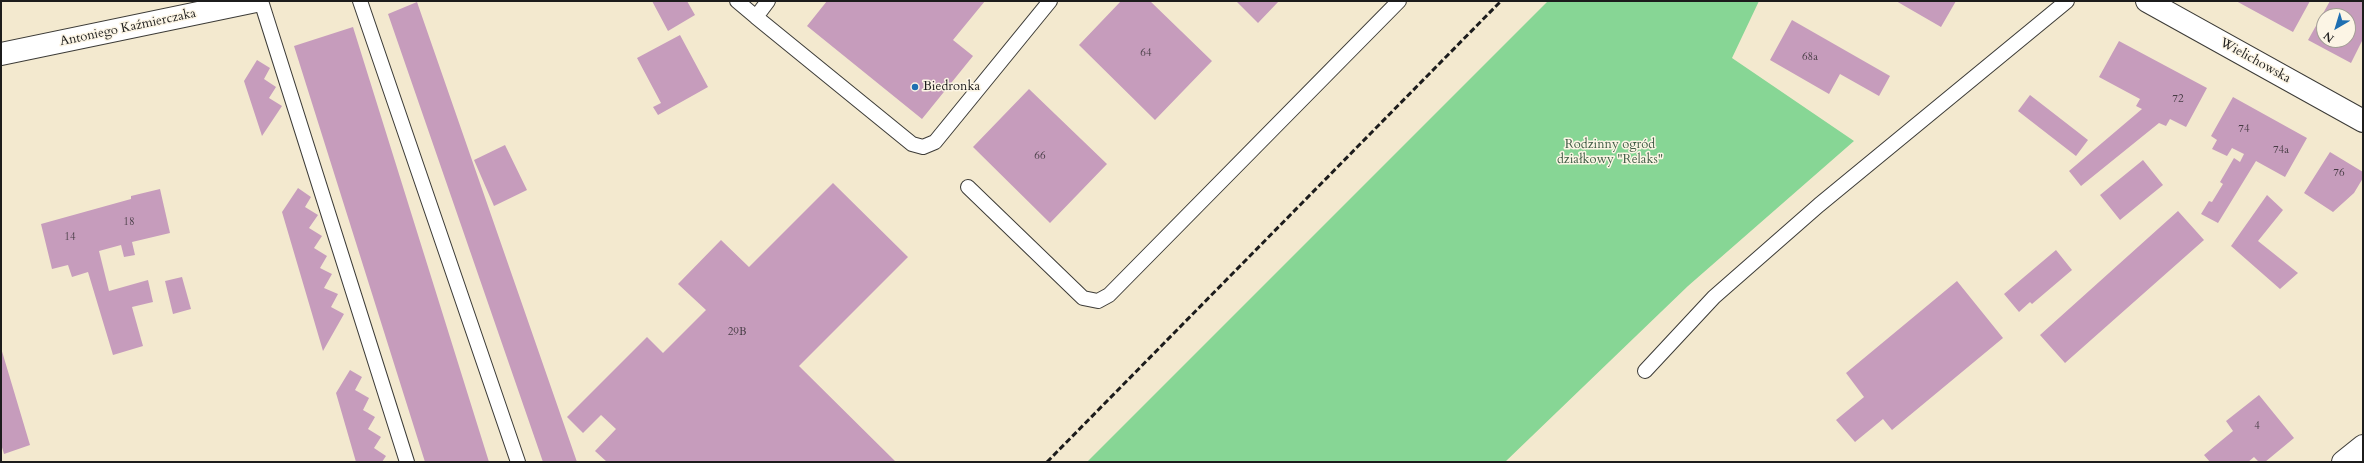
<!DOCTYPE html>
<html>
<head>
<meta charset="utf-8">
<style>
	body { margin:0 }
	#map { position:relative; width:2364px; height:463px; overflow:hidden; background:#f3e9cf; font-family:Cardo,serif }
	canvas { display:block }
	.frame { position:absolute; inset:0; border:2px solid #1c1c1c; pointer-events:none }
	.north { position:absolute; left:2316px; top:8px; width:40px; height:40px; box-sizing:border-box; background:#fcf5e5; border:1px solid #a29e95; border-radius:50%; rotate:218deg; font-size:11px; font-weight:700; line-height:16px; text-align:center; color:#1c1c1c }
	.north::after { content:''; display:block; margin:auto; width:14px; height:18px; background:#1f6fb2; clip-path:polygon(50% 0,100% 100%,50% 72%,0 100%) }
</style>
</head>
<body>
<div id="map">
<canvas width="2364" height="463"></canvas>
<div class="frame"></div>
<div class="north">N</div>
</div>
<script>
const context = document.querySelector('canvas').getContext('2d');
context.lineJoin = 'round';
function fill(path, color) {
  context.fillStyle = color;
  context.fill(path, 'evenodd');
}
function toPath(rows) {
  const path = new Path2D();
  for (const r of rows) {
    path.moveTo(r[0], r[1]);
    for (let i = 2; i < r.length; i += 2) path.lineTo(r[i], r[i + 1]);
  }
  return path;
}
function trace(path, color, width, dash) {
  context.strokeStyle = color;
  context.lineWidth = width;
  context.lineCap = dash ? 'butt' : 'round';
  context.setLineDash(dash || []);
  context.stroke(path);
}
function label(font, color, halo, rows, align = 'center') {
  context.font = font + ' Cardo,serif';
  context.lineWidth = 3;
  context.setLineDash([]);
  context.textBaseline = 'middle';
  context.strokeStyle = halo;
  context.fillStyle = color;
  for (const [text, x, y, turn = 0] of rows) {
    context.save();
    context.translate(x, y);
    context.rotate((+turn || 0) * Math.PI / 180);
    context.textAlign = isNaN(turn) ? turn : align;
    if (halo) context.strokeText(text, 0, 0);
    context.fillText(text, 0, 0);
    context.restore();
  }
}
fill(toPath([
	[1548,1,1759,1,1732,58,1854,141,1688,286,1505,462,1087,462]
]), '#87d695');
fill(toPath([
	[652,1,687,1,695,15,668,31],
	[827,1,985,1,953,40,973,56,922,119,807,26],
	[1121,1,1150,1,1212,61,1155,120,1079,45],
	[1236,1,1279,1,1258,23],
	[1896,1,1956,1,1941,27],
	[2236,1,2310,1,2293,32],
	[2330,1,2363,1,2363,39,2351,63,2308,40],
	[2324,16,2348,16,2348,40,2324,40],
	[417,2,577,462,543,462,388,14],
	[1792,20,1890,76,1879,96,1840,74,1829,94,1770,60],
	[353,27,489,462,425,462,294,46],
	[680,35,708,87,658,115,653,107,661,103,637,58],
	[2119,41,2207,88,2186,127,2170,119,2166,126,2159,123,2081,186,2069,171,2142,109,2136,106,2140,99,2099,77],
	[257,60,270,68,264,79,276,87,269,98,282,106,262,136,244,81],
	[1029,89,1107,164,1050,223,973,147],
	[2030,95,2088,140,2076,156,2018,111],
	[2233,97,2307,138,2285,177,2256,161,2218,223,2201,214,2209,201,2212,202,2223,184,2220,182,2234,158,2240,162,2244,154,2232,148,2227,156,2212,149,2217,140,2211,136],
	[505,145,527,190,494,206,474,160],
	[2330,152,2363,172,2363,178,2354,193,2333,212,2304,193],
	[2143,160,2163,185,2120,220,2100,195],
	[833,183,908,257,799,366,896,462,607,462,595,451,616,429,601,415,583,433,567,417,647,337,663,353,706,310,678,284,721,240,749,267],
	[298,188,311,197,305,207,318,215,309,228,322,236,314,248,327,256,320,268,332,274,324,288,338,294,331,307,344,314,323,351,282,212],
	[160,189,170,233,132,242,135,255,124,257,121,245,99,251,109,291,148,280,153,302,132,307,143,346,113,355,88,272,72,277,68,265,52,269,41,224,131,199,131,196],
	[2267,195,2283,210,2258,241,2298,273,2280,289,2231,246],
	[2178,211,2204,240,2065,363,2040,335],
	[2056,250,2072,270,2032,304,2030,302,2019,312,2004,294],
	[182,277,191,309,173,314,165,281],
	[1957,281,2003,338,1892,430,1883,419,1855,442,1836,420,1864,397,1846,373],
	[1,348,30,445,4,454,1,444],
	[350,370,362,377,355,390,369,398,363,410,375,417,368,429,381,437,374,448,386,456,382,462,356,462,336,393],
	[2259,395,2294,438,2265,462,2259,462,2254,457,2248,462,2210,462,2204,455,2233,431,2226,421]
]), '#c69cbc');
const service = toPath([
	[261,1,407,462],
	[360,1,518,462],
	[737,1,756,17,768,1],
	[756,17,912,144,923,147,935,142,1050,1],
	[968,187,1083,298,1098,301,1109,295,1399,1],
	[1645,371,1714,297,1819,205,2067,1]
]);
const minor = toPath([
	[1,54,256,1],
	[2343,462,2363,446]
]);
const tertiary = toPath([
	[2147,1,2363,121]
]);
trace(service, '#3c3b37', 16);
trace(minor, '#3c3b37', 24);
trace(tertiary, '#3c3b37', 24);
trace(service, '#fff', 14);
trace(minor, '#fff', 22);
trace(tertiary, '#fff', 22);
trace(toPath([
	[1047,462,1501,1]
]), '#1c1c1c', 3, [6, 3]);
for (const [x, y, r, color] of [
	[915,87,4,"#1f6fb2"]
]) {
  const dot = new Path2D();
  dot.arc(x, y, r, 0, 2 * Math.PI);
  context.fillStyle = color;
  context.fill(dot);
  trace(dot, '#fcf5e5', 1.5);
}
label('11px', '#463c44', null, [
	["64",1146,53],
	["68a",1810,57],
	["72",2178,99],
	["74",2244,129],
	["74a",2281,150],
	["66",1040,156],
	["76",2339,173],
	["18",129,222],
	["14",70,237],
	["29B",737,332],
	["4",2257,426]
]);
label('13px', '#1c1c1c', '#fcf5e5', [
	["Antoniego Kaźmierczaka",128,28,-12],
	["Wielichowska",2255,61,29]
]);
label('13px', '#1c1c1c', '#fcf5e5', [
	["Biedronka",923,87]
], 'left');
label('13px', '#415d46', '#fcf5e5', [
	["Rodzinny ogród",1610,145],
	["działkowy \"Relaks\"",1610,160]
]);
</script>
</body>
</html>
